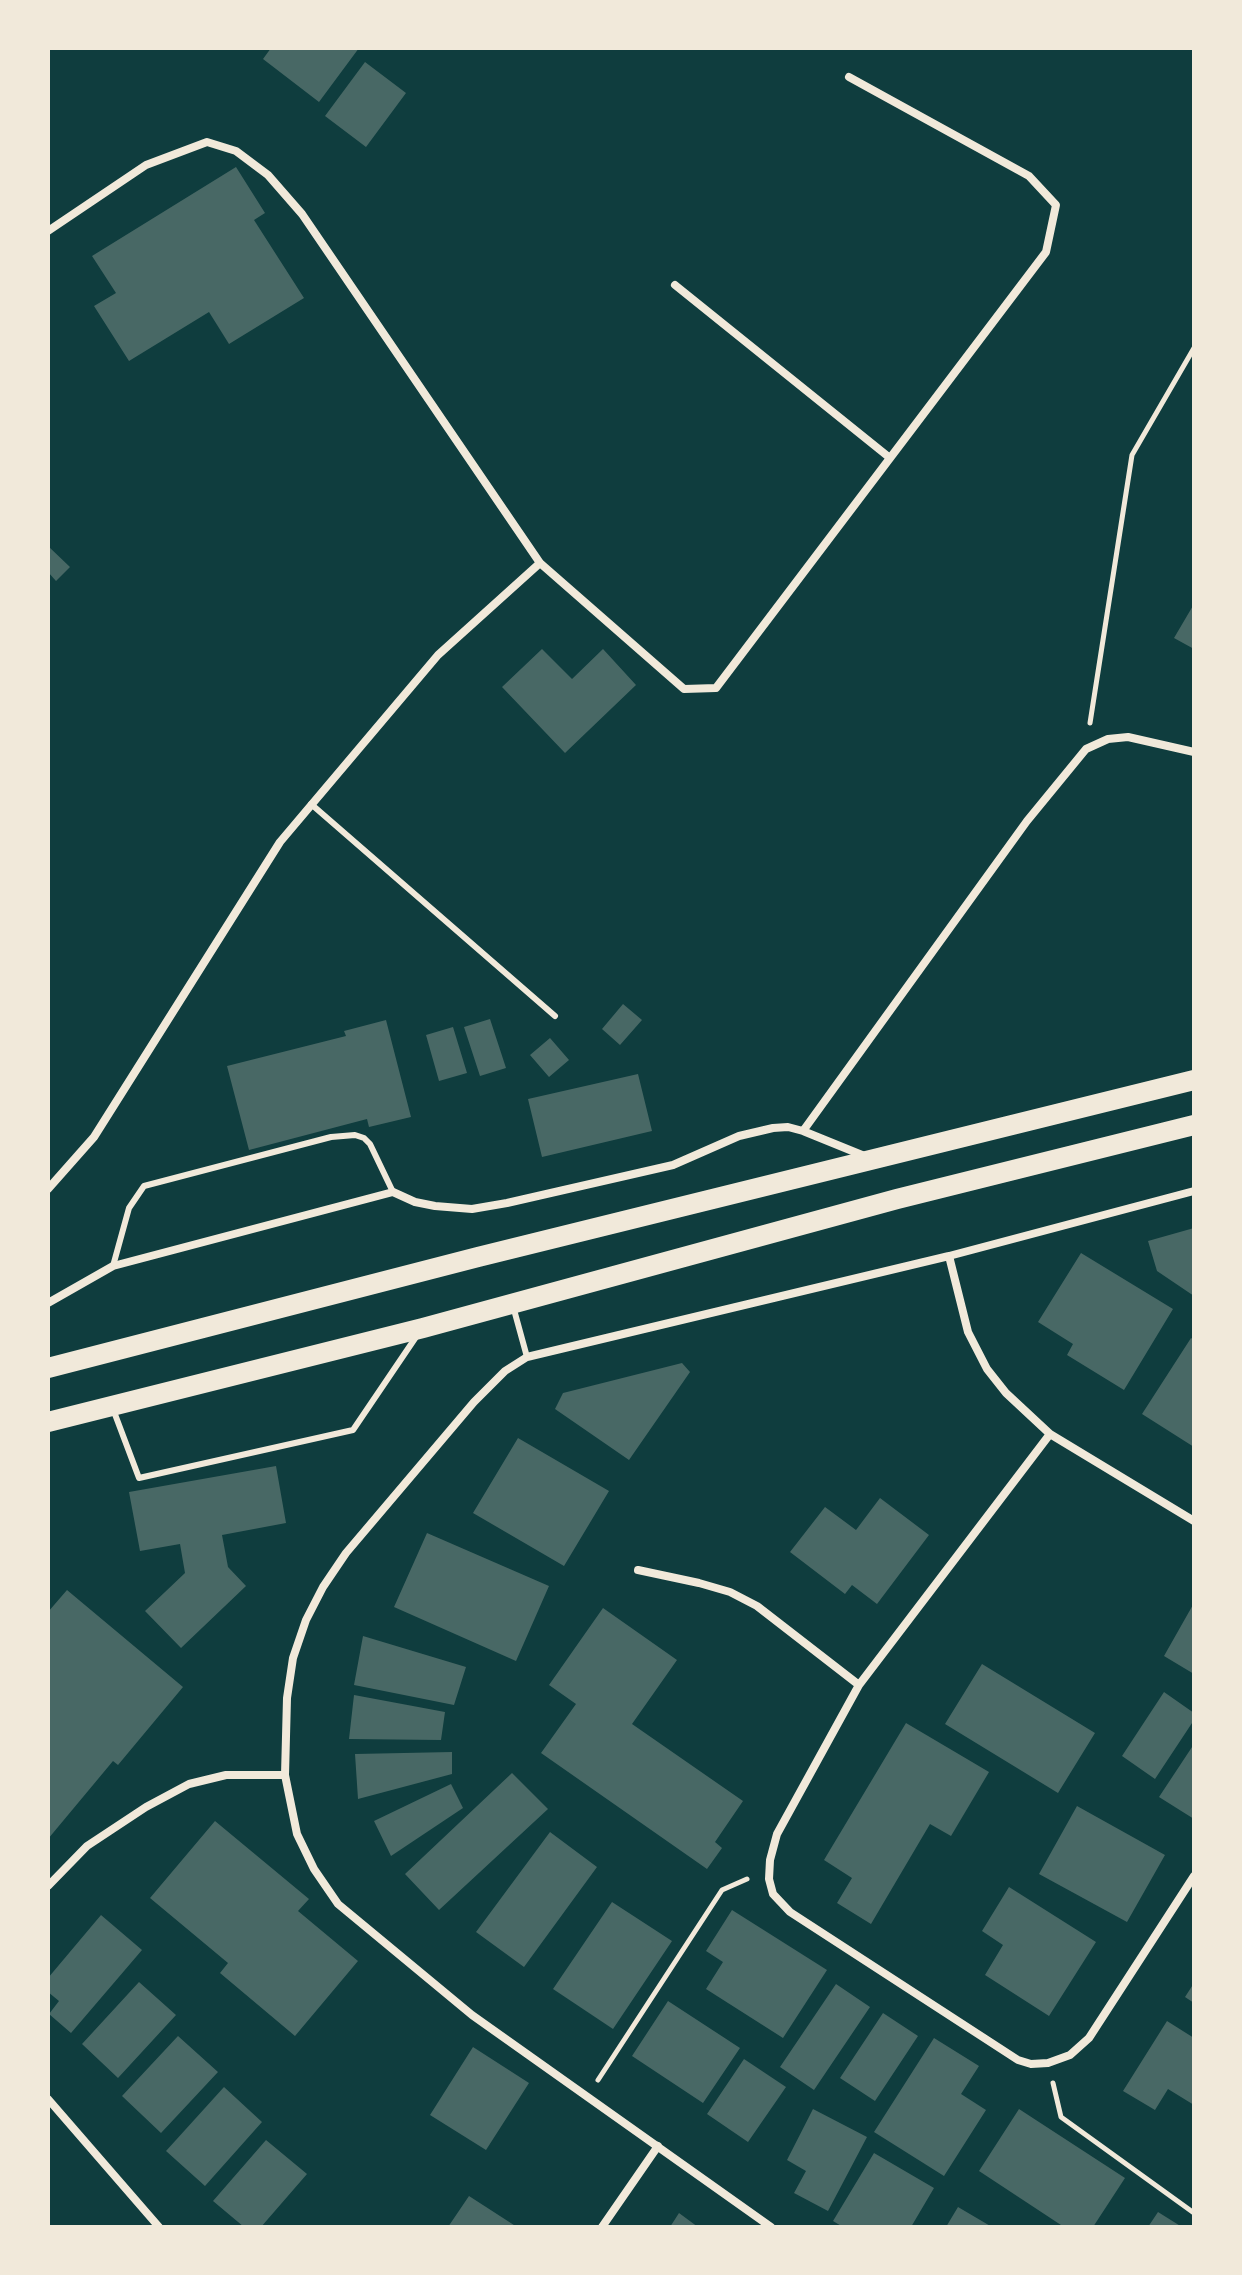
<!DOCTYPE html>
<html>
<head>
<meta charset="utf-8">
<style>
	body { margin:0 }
	#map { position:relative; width:1242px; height:2275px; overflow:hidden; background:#0f3d3e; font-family:"PT Serif",serif }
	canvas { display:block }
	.frame { position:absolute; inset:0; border:50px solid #f1e9da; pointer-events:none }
</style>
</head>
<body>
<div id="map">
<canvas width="1242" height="2275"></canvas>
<div class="frame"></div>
</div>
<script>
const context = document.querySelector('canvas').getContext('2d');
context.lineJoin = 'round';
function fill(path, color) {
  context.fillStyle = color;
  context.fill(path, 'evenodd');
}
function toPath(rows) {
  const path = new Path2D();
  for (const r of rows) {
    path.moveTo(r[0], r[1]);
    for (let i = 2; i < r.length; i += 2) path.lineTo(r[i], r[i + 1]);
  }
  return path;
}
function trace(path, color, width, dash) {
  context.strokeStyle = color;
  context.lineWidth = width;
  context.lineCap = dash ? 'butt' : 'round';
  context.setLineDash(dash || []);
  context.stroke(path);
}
fill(toPath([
	[271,48,359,48,319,102,263,59],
	[365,62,406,93,366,147,325,116],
	[236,167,265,213,254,220,304,298,229,344,209,312,129,361,94,306,116,293,92,256],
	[48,546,70,567,56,581,48,572],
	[1194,604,1194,649,1174,638],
	[542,649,572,679,603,649,636,685,565,753,502,687],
	[623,1004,642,1020,620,1045,602,1029],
	[490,1019,506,1068,480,1076,464,1027],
	[386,1020,411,1117,369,1127,367,1119,249,1150,227,1066,346,1036,344,1031],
	[453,1027,467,1073,439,1081,426,1035],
	[550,1038,569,1060,549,1077,530,1055],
	[638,1074,652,1131,542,1157,528,1099],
	[1194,1228,1194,1296,1157,1271,1148,1241],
	[1081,1253,1173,1309,1124,1390,1067,1355,1073,1344,1038,1322],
	[1191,1338,1194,1340,1194,1447,1142,1414],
	[682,1363,690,1372,629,1460,555,1409,563,1393],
	[518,1438,609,1491,564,1566,473,1513],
	[276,1466,286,1523,222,1535,228,1567,246,1586,181,1648,145,1611,185,1573,180,1544,140,1551,129,1492],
	[880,1498,929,1535,877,1604,852,1585,845,1594,790,1552,825,1507,856,1530],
	[427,1533,549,1586,516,1661,394,1607],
	[67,1590,183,1687,118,1765,113,1761,48,1839,48,1612],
	[1194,1603,1194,1674,1164,1656],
	[603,1608,677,1660,632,1724,743,1801,715,1842,722,1848,707,1869,541,1753,576,1704,549,1685],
	[363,1636,466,1667,454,1705,354,1685],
	[982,1664,1095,1733,1058,1793,945,1724],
	[1164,1692,1194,1713,1194,1720,1155,1779,1122,1756],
	[354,1695,445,1712,441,1740,349,1739],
	[906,1723,989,1772,951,1836,930,1824,871,1924,837,1903,852,1878,824,1860],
	[1194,1744,1194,1819,1159,1797],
	[452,1752,452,1774,358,1799,355,1754],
	[512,1773,548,1809,439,1910,405,1874],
	[451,1784,463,1808,391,1856,374,1821],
	[1077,1806,1165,1855,1127,1922,1039,1874],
	[215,1821,309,1899,298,1911,358,1961,295,2036,220,1973,228,1963,150,1898],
	[550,1832,597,1867,524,1967,476,1932],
	[1009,1887,1096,1942,1049,2016,985,1975,1003,1945,982,1931],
	[612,1902,672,1941,613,2029,553,1989],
	[732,1910,827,1970,783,2038,706,1989,723,1962,706,1951],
	[101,1915,142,1950,71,2033,49,2014,59,2001,48,1992,48,1978],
	[139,1982,176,2015,118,2078,82,2044],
	[1194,1983,1194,2003,1185,1997],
	[836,1984,870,2007,814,2090,780,2067],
	[668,2001,740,2048,703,2103,632,2056],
	[883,2013,918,2036,875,2101,840,2078],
	[1167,2021,1194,2038,1194,2105,1168,2089,1155,2110,1123,2091],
	[178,2036,218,2072,161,2133,122,2096],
	[934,2038,979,2066,961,2094,986,2110,944,2176,874,2132],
	[473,2047,529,2083,486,2150,430,2115],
	[744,2059,786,2087,748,2142,707,2114],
	[224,2087,262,2122,205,2186,166,2151],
	[813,2109,867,2137,828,2211,794,2193,806,2171,787,2160],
	[1019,2109,1125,2178,1093,2227,1064,2227,979,2171],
	[266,2140,307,2174,261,2227,244,2227,213,2201],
	[874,2153,934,2188,911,2227,843,2227,833,2221],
	[469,2196,517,2227,448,2227],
	[958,2207,992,2227,946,2227],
	[1158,2212,1182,2227,1148,2227],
	[679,2213,698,2227,670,2227]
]), '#486865');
trace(toPath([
	[1090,723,1132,455,1194,348],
	[598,2080,722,1890,747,1879],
	[1053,2083,1061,2117,1194,2213]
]), '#f1e9da', 5);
trace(toPath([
	[311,804,555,1016],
	[113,1266,129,1208,144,1186,331,1137,355,1135,364,1138,370,1144,393,1192],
	[513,1306,527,1357],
	[113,1409,139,1478,353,1430,418,1334]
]), '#f1e9da', 6);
trace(toPath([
	[48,231,146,165,207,142,236,151,268,175,302,214,540,563,684,689,716,688,1046,252,1056,205,1029,176,849,77],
	[675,285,890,458],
	[803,1131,1027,821,1086,749,1108,739,1128,737,1194,752],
	[48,1189,94,1137,280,842,438,655,540,563],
	[949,1256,968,1332,987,1369,1006,1393,1050,1434,1194,1521],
	[48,1303,113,1266,393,1192,415,1202,435,1206,472,1209,507,1203,673,1165,739,1136,773,1128,788,1127,803,1131,867,1157],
	[1050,1434,859,1685,777,1834,770,1860,769,1879,773,1894,790,1912,1018,2060,1031,2064,1048,2063,1070,2055,1089,2038,1194,1876],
	[638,1570,699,1583,730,1592,757,1606,859,1685],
	[48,1886,87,1846,146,1807,189,1784,226,1775,285,1775],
	[48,2099,159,2227],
	[602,2227,658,2146],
	[771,2227,472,2015,338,1904,314,1869,297,1834,285,1775,287,1698,293,1658,306,1620,323,1587,346,1553,474,1402,505,1371,527,1357,949,1256,1194,1191]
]), '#f1e9da', 8);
trace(toPath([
	[48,1368,478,1257,1194,1080],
	[48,1422,423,1328,897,1199,1194,1125]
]), '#f1e9da', 20);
</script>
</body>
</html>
